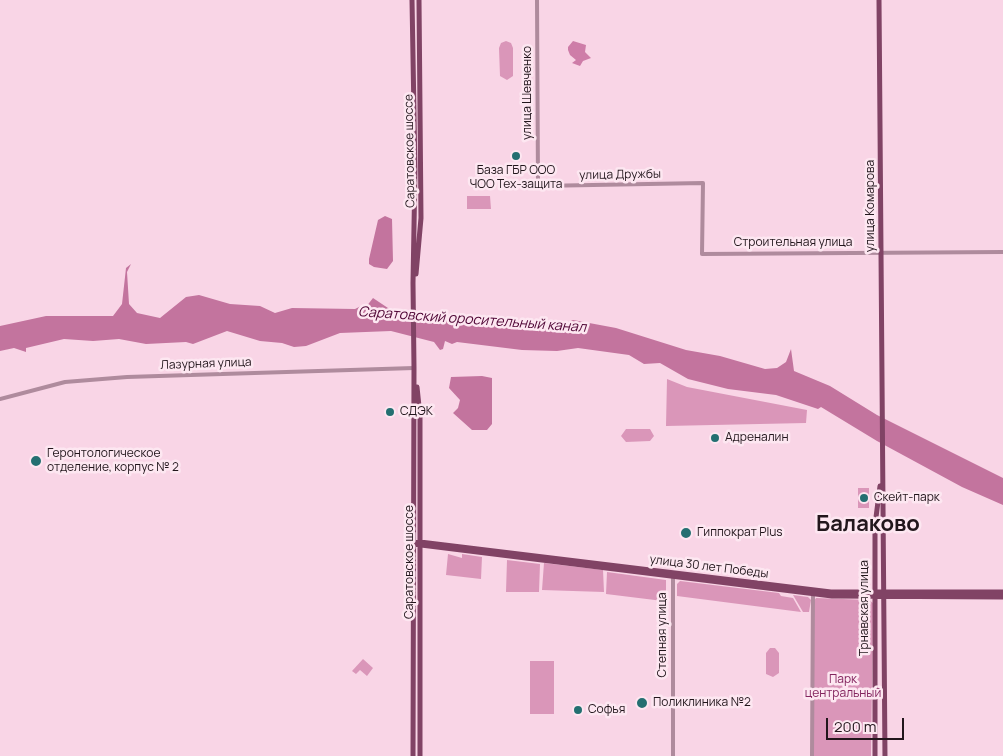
<!DOCTYPE html>
<html>
<head>
<meta charset="utf-8">
<style>
	body { margin:0 }
	#map { position:relative; width:1003px; height:756px; overflow:hidden; background:#f9d5e6; font-family:Manrope,sans-serif }
	canvas { display:block }
	.scale { position:absolute; left:826px; top:718px; width:78px; height:22px; box-sizing:border-box; border:2px solid #22161c; border-top:0; padding-left:6px; font-size:15px; line-height:18px; white-space:nowrap; color:#22161c; -webkit-text-stroke:4px #fde7f1; paint-order:stroke }
</style>
</head>
<body>
<div id="map">
<canvas width="1003" height="756"></canvas>
<div class="scale">200 m</div>
</div>
<script>
const context = document.querySelector('canvas').getContext('2d');
context.lineJoin = 'round';
function fill(path, color) {
  context.fillStyle = color;
  context.fill(path, 'evenodd');
}
function toPath(rows) {
  const path = new Path2D();
  for (const r of rows) {
    path.moveTo(r[0], r[1]);
    for (let i = 2; i < r.length; i += 2) path.lineTo(r[i], r[i + 1]);
  }
  return path;
}
function trace(path, color, width, dash) {
  context.strokeStyle = color;
  context.lineWidth = width;
  context.lineCap = dash ? 'butt' : 'round';
  context.setLineDash(dash || []);
  context.stroke(path);
}
function label(font, color, halo, rows, align = 'center') {
  context.font = font + ' Manrope,sans-serif';
  context.lineWidth = 5;
  context.setLineDash([]);
  context.textBaseline = 'middle';
  context.strokeStyle = halo;
  context.fillStyle = color;
  for (const [text, x, y, turn = 0] of rows) {
    context.save();
    context.translate(x, y);
    context.rotate((+turn || 0) * Math.PI / 180);
    context.textAlign = isNaN(turn) ? turn : align;
    if (halo) context.strokeText(text, 0, 0);
    context.fillText(text, 0, 0);
    context.restore();
  }
}
fill(toPath([
	[506,41,511,43,513,48,513,76,507,80,500,76,499,48,501,43],
	[467,196,490,196,491,209,467,209],
	[667,379,687,387,807,410,806,423,666,426],
	[626,429,650,429,654,436,650,441,626,442,621,436],
	[858,488,869,488,869,508,858,508],
	[448,554,462,558,462,554,482,557,481,579,446,575],
	[507,560,540,564,539,592,506,592],
	[544,563,603,570,604,592,542,590],
	[607,572,666,580,666,598,663,601,606,594],
	[680,581,779,593,781,596,793,598,801,612,677,596,677,584],
	[793,595,808,597,811,600,809,612,803,612],
	[816,598,869,600,873,603,871,756,813,756,814,601],
	[770,648,775,648,779,653,779,673,773,677,766,674,766,653],
	[363,659,373,668,367,676,360,670,356,674,352,671],
	[530,661,554,661,554,714,530,714]
]), '#da96b9');
fill(toPath([
	[573,41,586,45,585,52,591,58,583,61,580,66,572,63,576,60,570,55,568,50,568,47]
]), '#ce7da8');
fill(toPath([
	[385,216,392,219,393,261,387,269,374,267,369,264,369,259,378,220],
	[131,264,127,272,129,304,137,313,160,318,186,297,199,295,230,304,260,306,275,313,292,308,355,309,361,306,366,307,373,298,391,310,421,312,481,320,563,324,573,320,616,328,686,350,720,356,765,369,777,368,786,362,791,349,794,371,830,386,877,415,1003,478,1003,505,962,487,877,441,821,407,818,409,776,395,728,389,688,379,660,363,644,364,629,355,578,348,557,351,522,350,457,342,452,344,445,341,443,349,440,350,434,342,391,331,340,333,306,346,294,347,282,343,260,341,227,331,193,344,186,342,146,344,119,339,93,341,64,339,26,348,26,352,14,348,0,351,0,326,46,316,113,316,122,304,126,268],
	[482,376,492,378,492,424,487,430,472,430,453,413,458,408,460,400,449,388,451,377]
]), '#c3749e');
trace(toPath([
	[537,0,538,186,703,183,702,254,1003,252],
	[0,399,65,382,127,377,414,368],
	[673,756,673,577],
	[812,756,813,594]
]), '#af8b9d', 4);
trace(toPath([
	[412,0,415,170,413,283,414,368,413,756],
	[879,0,885,756],
	[416,274,421,218,419,0],
	[417,387,420,416,420,756],
	[414,543,420,542,831,592,1003,592],
	[413,544,832,596,1003,597],
	[875,756,875,525,880,486]
]), '#814365', 5);
for (const [x, y, r, color] of [
	[516,156,5,"#246f71"],
	[390,412,5,"#246f71"],
	[715,438,5,"#246f71"],
	[36,461,6,"#246f71"],
	[864,498,5,"#246f71"],
	[686,533,6,"#246f71"],
	[642,703,6,"#246f71"],
	[578,710,5,"#246f71"]
]) {
  const dot = new Path2D();
  dot.arc(x, y, r, 0, 2 * Math.PI);
  context.fillStyle = color;
  context.fill(dot);
  trace(dot, '#fde7f1', 2);
}
label('12px', '#22161c', '#fde7f1', [
	["улица Шевченко",528,93,-90],
	["Саратовское шоссе",410,151,-91],
	["улица Дружбы",620,175,-1],
	["улица Комарова",871,206,-90],
	["Строительная улица",793,243],
	["Лазурная улица",206,364,-2],
	["Саратовское шоссе",410,562,-90],
	["улица 30 лет Победы",709,567,7],
	["Трнавская улица",865,608,-90],
	["Степная улица",663,635,-90]
]);
label('12px', '#22161c', '#fde7f1', [
	["База ГБР ООО",516,171,"center"],
	["ЧОО Тех-защита",516,185,"center"],
	["СДЭК",400,412],
	["Адреналин",725,438],
	["Геронтологическое",47,454],
	["отделение, корпус № 2",47,468],
	["Скейт-парк",874,498],
	["Гиппократ Plus",697,533],
	["Поликлиника №2",653,703],
	["Софья",588,710]
], 'left');
label('12px', '#83245e', '#fde7f1', [
	["Парк",843,680],
	["центральный",843,694]
]);
label('italic 14px', '#4f0535', '#fde7f1', [
	["Саратовский оросительный канал",472,320,4]
]);
label('bold 22px', '#22161c', '#fde7f1', [
	["Балаково",868,525]
]);
</script>
</body>
</html>
